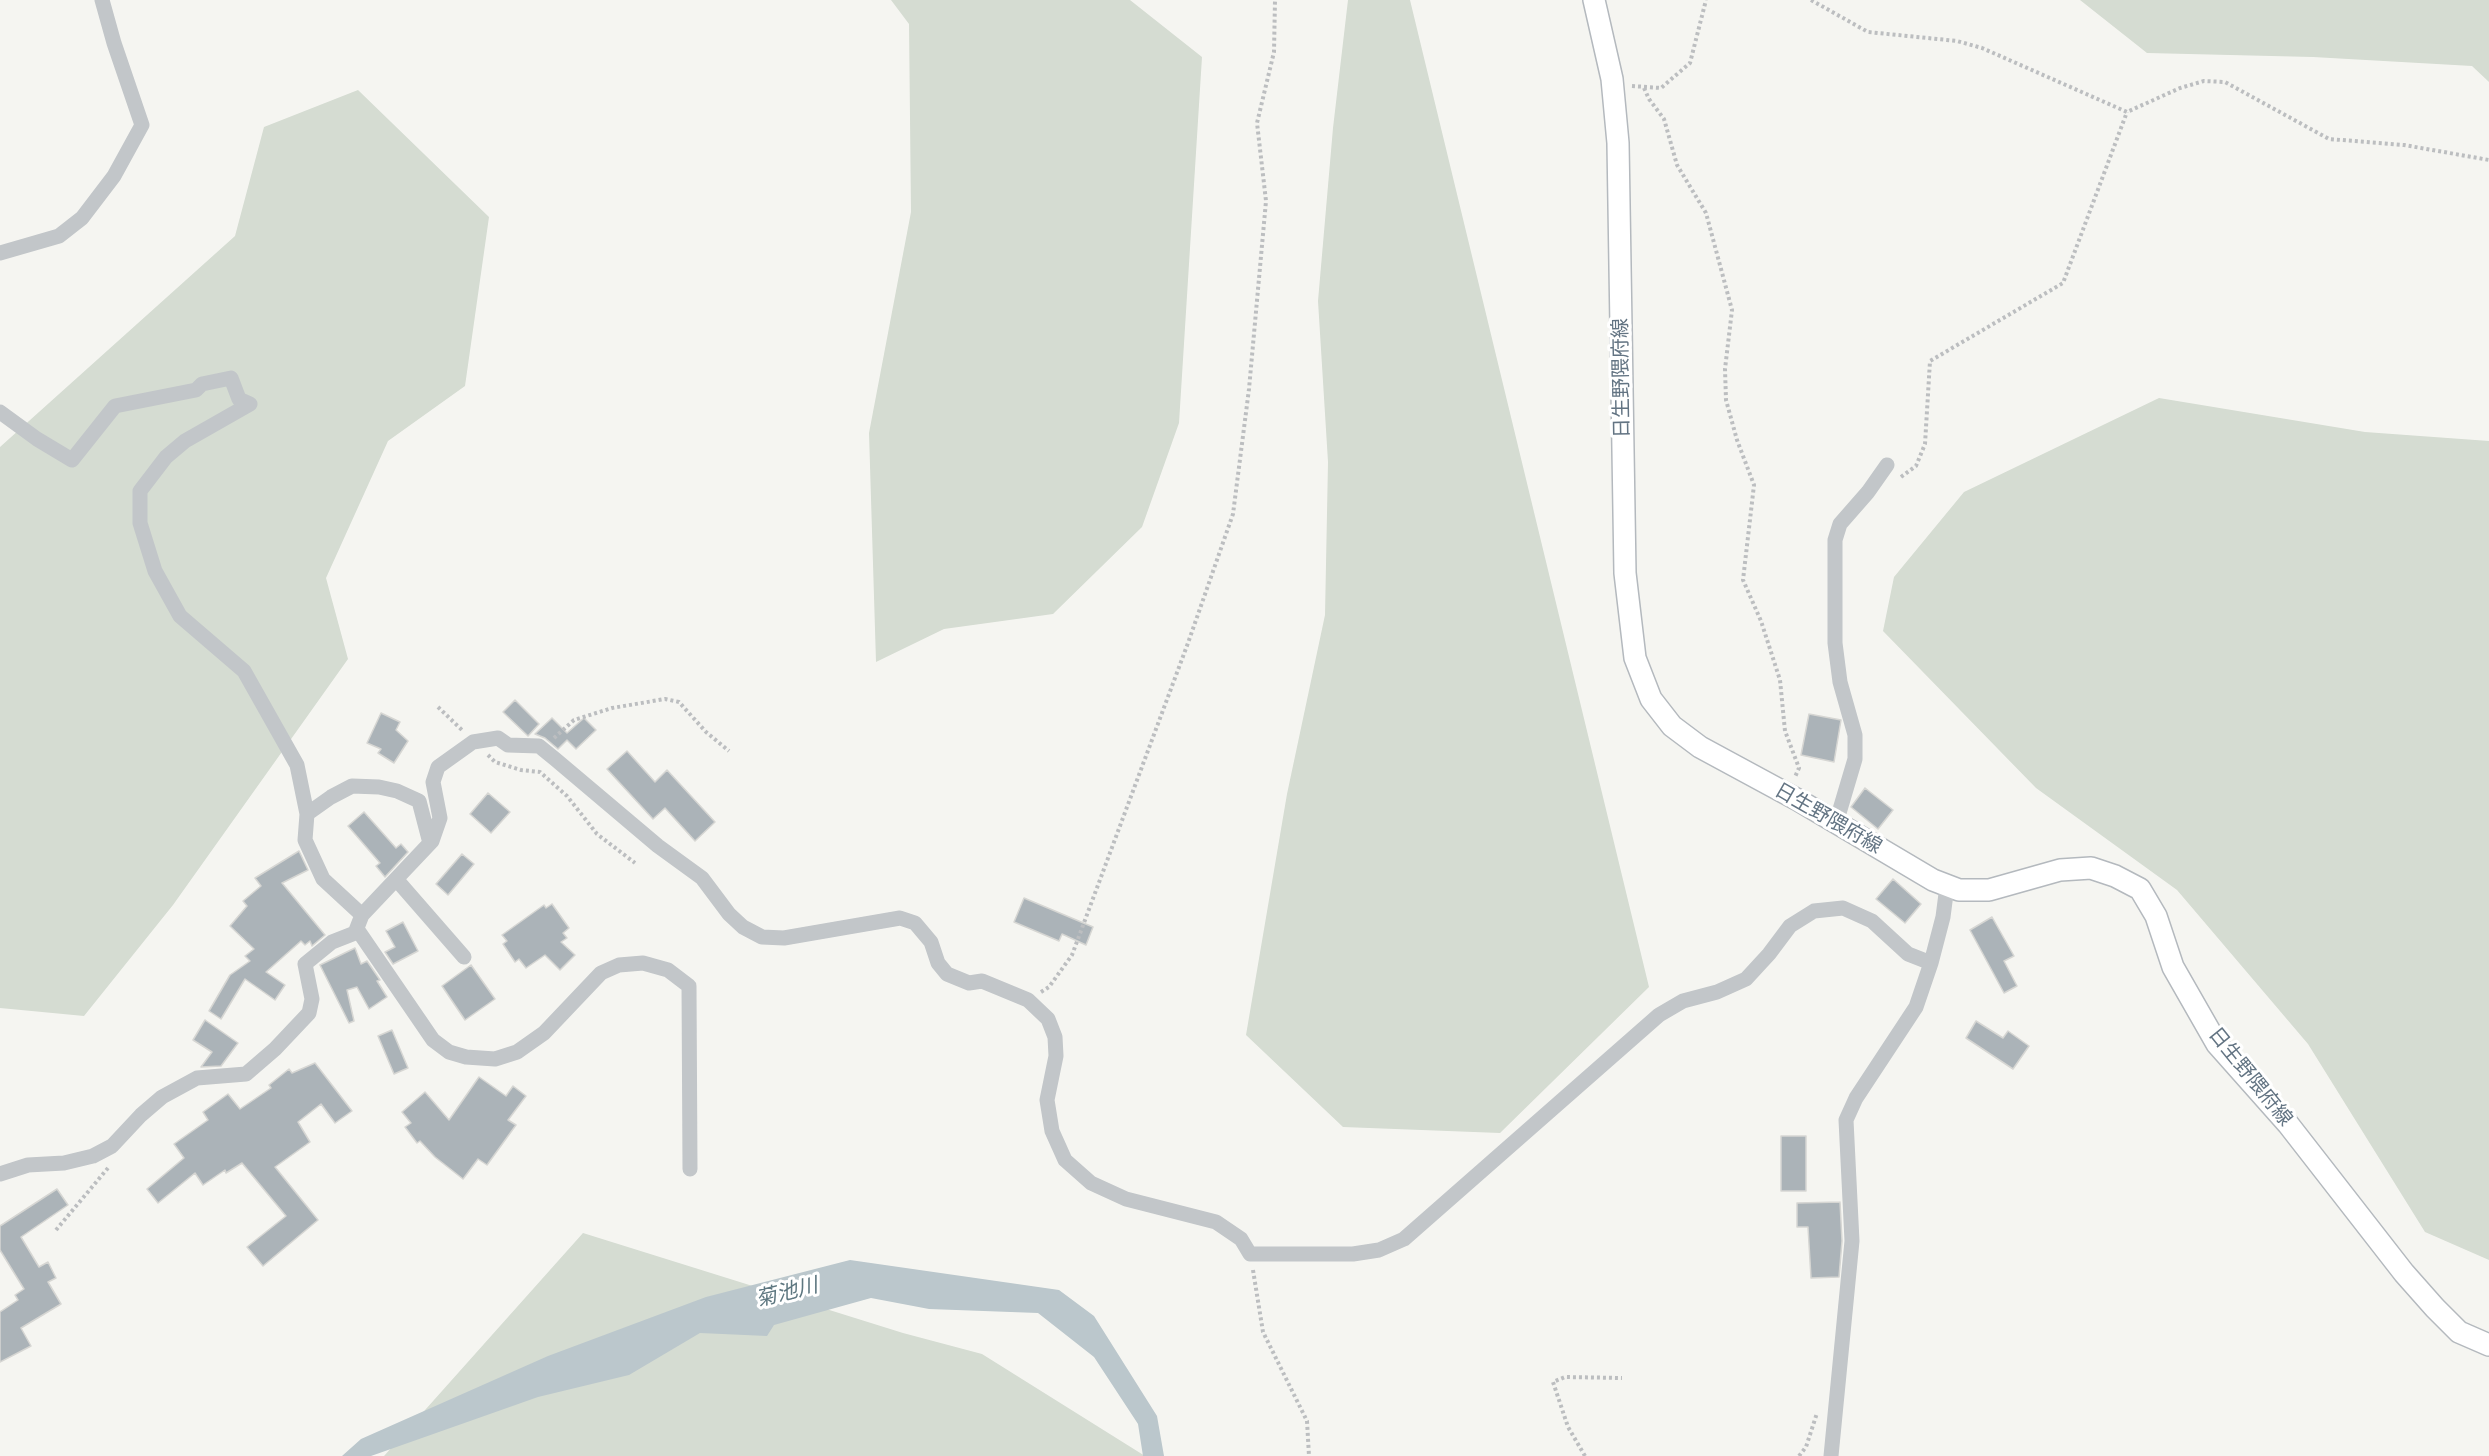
<!DOCTYPE html>
<html>
<head>
<meta charset="utf-8">
<style>
	body { margin:0 }
	canvas { display:block; background:#f5f5f1 }
</style>
</head>
<body>
<canvas width="2489" height="1456"></canvas>
<script>
const context = document.querySelector('canvas').getContext('2d');
context.lineJoin = 'round';
function fill(path, color) {
  context.fillStyle = color;
  context.fill(path, 'evenodd');
}
function toPath(rows) {
  const path = new Path2D();
  for (const r of rows) {
    path.moveTo(r[0], r[1]);
    for (let i = 2; i < r.length; i += 2) path.lineTo(r[i], r[i + 1]);
  }
  return path;
}
function trace(path, color, width, dash) {
  context.strokeStyle = color;
  context.lineWidth = width;
  context.lineCap = dash ? 'butt' : 'round';
  context.setLineDash(dash || []);
  context.stroke(path);
}
function label(font, color, halo, rows, align = 'center') {
  context.font = font + ' "Fira Sans Condensed","Noto Sans JP",sans-serif';
  context.lineWidth = 6;
  context.setLineDash([]);
  context.textBaseline = 'middle';
  context.strokeStyle = halo;
  context.fillStyle = color;
  for (const [text, x, y, turn = 0] of rows) {
    context.save();
    context.translate(x, y);
    context.rotate((+turn || 0) * Math.PI / 180);
    context.textAlign = isNaN(turn) ? turn : align;
    if (halo) context.strokeText(text, 0, 0);
    context.fillText(text, 0, 0);
    context.restore();
  }
}
fill(toPath([
	[891,0,1130,0,1202,57,1179,423,1142,527,1053,614,944,629,876,662,869,433,911,212,909,24],
	[1348,0,1410,0,1649,987,1500,1133,1343,1127,1246,1035,1287,794,1325,615,1328,462,1318,301,1333,128],
	[2080,0,2489,0,2489,82,2472,66,2313,57,2147,53],
	[358,90,489,217,465,386,388,441,326,578,348,659,173,905,84,1016,0,1008,0,447,235,236,264,127],
	[2159,398,2365,432,2489,441,2489,1260,2425,1232,2308,1044,2177,890,2036,788,1883,631,1894,577,1964,492],
	[583,1233,903,1333,982,1354,1145,1456,384,1456]
]), '#d5dcd2');
fill(toPath([
	[850,1260,1059,1290,1094,1316,1157,1416,1164,1456,1143,1456,1138,1424,1094,1357,1038,1313,929,1309,871,1298,774,1325,767,1336,700,1333,629,1375,538,1397,371,1456,342,1456,361,1439,548,1356,706,1297]
]), '#bbc7cc');
const building = toPath([
	[515,700,539,724,528,736,503,712,515,700],
	[381,713,400,722,396,730,408,741,394,763,378,753,381,749,367,743,381,713],
	[1809,714,1841,720,1834,762,1801,755,1809,714],
	[552,718,567,733,584,718,596,730,576,749,567,740,558,749,545,738,535,734,552,718],
	[627,751,655,782,667,770,715,822,695,841,665,808,653,819,607,769,627,751],
	[1865,788,1893,810,1878,829,1851,807,1865,788],
	[488,793,510,812,491,833,470,814,488,793],
	[364,812,396,848,401,844,408,852,385,877,376,866,380,863,348,826,364,812],
	[299,851,308,870,282,883,325,935,312,946,310,941,305,945,301,941,266,972,285,985,275,1000,245,979,221,1019,209,1011,230,975,250,961,245,956,254,949,230,926,247,906,243,901,261,886,255,878,299,851],
	[462,854,474,864,448,895,436,884,462,854],
	[1893,879,1921,904,1905,923,1876,899,1893,879],
	[1024,898,1093,927,1086,945,1062,934,1059,941,1014,922,1024,898],
	[552,904,569,928,563,933,567,938,561,942,575,955,560,970,545,955,526,968,519,959,515,962,503,944,507,941,502,935,544,905,546,908,552,904],
	[1992,917,2014,956,2004,961,2017,986,2004,993,1970,930,1992,917],
	[403,922,418,951,393,964,385,952,395,947,386,931,403,922],
	[355,948,361,964,367,961,380,980,377,981,387,997,369,1009,357,987,347,990,354,1021,349,1023,320,965,355,948],
	[471,965,495,999,465,1020,442,986,471,965],
	[205,1020,238,1043,221,1066,201,1067,212,1052,193,1040,205,1020],
	[1976,1021,2003,1038,2008,1031,2029,1046,2013,1069,1966,1038,1976,1021],
	[392,1030,408,1068,394,1074,378,1036,392,1030],
	[315,1063,352,1111,335,1123,321,1104,298,1122,310,1142,275,1167,318,1220,263,1266,247,1247,286,1216,242,1163,226,1173,225,1170,203,1185,195,1173,158,1203,147,1189,184,1158,174,1144,208,1120,203,1112,228,1094,240,1109,271,1088,269,1085,289,1069,292,1073,315,1063],
	[479,1077,506,1096,513,1086,526,1096,508,1120,516,1125,487,1165,478,1159,463,1179,435,1157,420,1141,417,1143,405,1127,411,1123,402,1112,425,1092,449,1120,479,1077],
	[1781,1136,1806,1136,1806,1191,1781,1191,1781,1136],
	[57,1189,68,1205,21,1237,39,1267,48,1262,56,1278,48,1282,61,1304,21,1328,31,1346,0,1362,0,1312,18,1300,15,1295,24,1289,0,1250,0,1226,57,1189],
	[1840,1202,1842,1241,1839,1277,1811,1278,1808,1227,1797,1227,1797,1203,1840,1202]
]);
fill(building, '#abb3b8');
trace(building, '#d6d6d3', 1.5);
const secondary = toPath([
	[1594,0,1612,79,1618,143,1625,573,1635,658,1651,699,1672,726,1700,747,1798,800,1933,880,1959,890,1989,890,2060,870,2091,868,2115,876,2140,889,2156,916,2173,967,2217,1044,2288,1124,2404,1273,2435,1308,2459,1332,2489,1345]
]);
trace(secondary, '#b4b9be', 24);
trace(toPath([
	[1811,0,1868,32,1957,41,1982,48,2127,112,2180,88,2204,81,2225,82,2329,139,2404,145,2489,160],
	[1632,86,1661,88,1690,63,1706,0],
	[1644,88,1649,99,1664,119,1677,165,1706,213,1732,310,1725,369,1726,400,1737,440,1754,485,1743,580,1761,621,1780,680,1785,731,1799,768,1795,777],
	[1901,477,1916,466,1925,444,1930,361,2063,283,2127,112],
	[438,707,463,731],
	[554,738,574,720,612,708,665,699,679,702,706,732,729,751],
	[488,755,495,762,521,770,540,772,567,796,597,834,635,863],
	[1041,992,1049,987,1072,955,1188,643,1233,514,1249,389,1266,201,1257,123,1274,52,1275,0],
	[56,1230,108,1168],
	[1253,1270,1263,1332,1307,1421,1309,1456],
	[1585,1456,1568,1427,1553,1382,1565,1377,1622,1378],
	[1799,1456,1806,1447,1817,1413]
]), '#bcbec0', 4, [3, 3]);
trace(toPath([
	[0,253,59,236,82,218,114,176,142,125,114,43,102,0],
	[0,412,37,439,72,460,115,406,196,390,202,384,231,378,239,399,250,404,185,441,166,457,140,491,140,523,155,571,180,616,244,671,297,765,307,814,305,840,323,879,362,915],
	[307,814,331,797,352,786,379,787,397,791,419,801,430,843],
	[1836,823,1855,759,1855,735,1840,682,1835,643,1835,540,1840,524,1868,492,1887,465],
	[396,879,464,957],
	[357,929,433,1040,449,1052,466,1057,495,1059,517,1052,544,1033,601,973,619,965,643,963,668,970,689,986,690,1169],
	[0,1174,28,1165,64,1163,93,1156,112,1146,141,1115,162,1097,197,1078,246,1074,275,1049,309,1013,312,999,305,964,332,942,355,933,362,915,432,841,440,818,433,782,438,767,473,742,498,738,508,745,539,746,555,759,658,846,702,878,729,914,743,927,762,937,784,938,900,918,915,923,931,942,938,963,947,974,969,983,982,981,1028,1000,1048,1019,1055,1037,1056,1056,1047,1100,1052,1131,1065,1160,1091,1183,1126,1199,1216,1222,1241,1239,1250,1254,1353,1254,1379,1250,1404,1239,1659,1015,1683,1001,1717,992,1746,979,1769,954,1790,926,1814,911,1843,908,1872,921,1908,954,1931,963],
	[1831,1456,1852,1241,1846,1120,1856,1098,1916,1007,1931,963,1943,917,1947,886]
]), '#c2c6c9', 15);
trace(secondary, '#fff', 21);
label('20px', '#637483', '#fff', [
	["日生野隈府線",1622,378,-91],
	["日生野隈府線",1828,819,30],
	["日生野隈府線",2250,1077,51]
]);
label('italic 21px', '#5e7780', '#fff', [
	["菊池川",787,1293,-14]
]);
</script>
</body>
</html>
